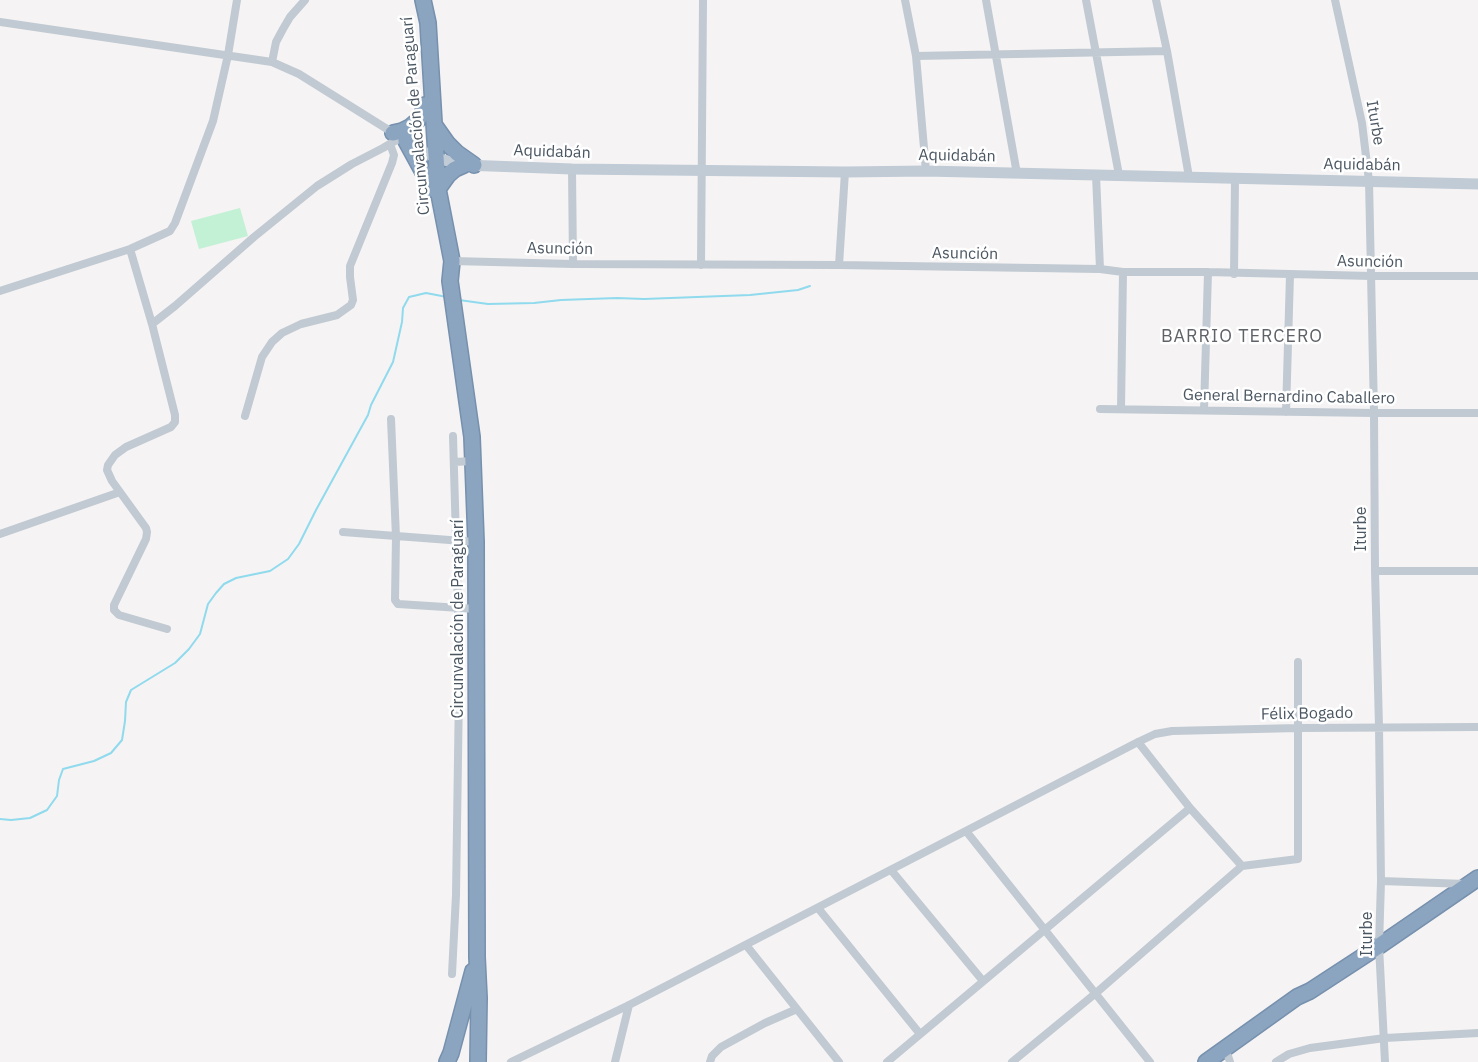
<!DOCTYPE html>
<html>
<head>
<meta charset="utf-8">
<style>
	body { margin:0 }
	canvas { display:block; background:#f5f3f3 }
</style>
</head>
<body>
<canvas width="1478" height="1062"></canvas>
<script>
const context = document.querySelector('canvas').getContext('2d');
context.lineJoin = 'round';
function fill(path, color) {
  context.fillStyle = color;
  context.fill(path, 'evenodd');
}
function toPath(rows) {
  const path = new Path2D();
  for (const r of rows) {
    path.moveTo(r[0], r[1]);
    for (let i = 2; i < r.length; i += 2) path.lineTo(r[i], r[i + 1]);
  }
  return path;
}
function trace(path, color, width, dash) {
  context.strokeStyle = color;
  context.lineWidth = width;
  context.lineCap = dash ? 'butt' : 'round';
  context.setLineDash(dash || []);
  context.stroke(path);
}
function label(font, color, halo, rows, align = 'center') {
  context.font = font + ' "IBM Plex Sans",sans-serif';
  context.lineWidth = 5;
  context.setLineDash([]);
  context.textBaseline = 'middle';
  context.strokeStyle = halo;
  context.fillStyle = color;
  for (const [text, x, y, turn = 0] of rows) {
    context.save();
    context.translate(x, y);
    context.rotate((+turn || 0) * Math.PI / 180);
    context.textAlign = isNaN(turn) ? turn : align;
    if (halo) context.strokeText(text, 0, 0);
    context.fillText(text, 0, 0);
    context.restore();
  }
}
fill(toPath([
	[240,208,248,236,199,249,191,221]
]), '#c3f1d5');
trace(toPath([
	[459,300,488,304,534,303,561,300,617,298,644,299,750,295,798,290,810,286],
	[0,819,11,820,30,818,47,810,57,796,59,780,63,769,94,761,111,753,122,740,125,721,126,702,131,690,175,663,189,649,200,634,208,604,216,593,224,584,236,578,270,571,288,559,299,544,316,510,368,415,371,405,393,362,402,322,403,308,409,297,426,293,447,297]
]), '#90daee', 2);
const highway = toPath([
	[423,0,428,23,438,189,452,261,450,281,472,437,476,542,477,957,479,998,478,1062],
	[435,126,447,143,457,153,474,165],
	[393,133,402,131,410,127,417,121,422,114,425,105],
	[406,141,424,174,430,189],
	[438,189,448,175,455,169,464,165],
	[447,1062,451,1053,473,971],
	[1206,1062,1297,997,1310,991,1379,946,1478,878]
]);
trace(highway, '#7690ad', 18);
trace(toPath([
	[905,0,916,56,926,171],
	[986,0,1017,174],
	[1086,0,1119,175],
	[1156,0,1167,51,1189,177],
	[1335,0,1362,123,1369,181,1374,413,1375,571,1379,727,1381,881,1379,946,1385,1062],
	[0,22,272,62,299,74,395,134],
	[916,56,1167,51],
	[272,62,276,42,283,29,290,17,305,0],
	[572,169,573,264],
	[1096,175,1100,269],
	[130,249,152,324,175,415,175,422,171,427,126,447,115,455,108,465,107,470,112,481,146,528,147,532,146,539,114,605,114,610,119,615,167,629],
	[452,261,573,264,839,265,1100,269,1123,272,1208,272,1371,276,1478,276],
	[701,265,703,0],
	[839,265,845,172],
	[1234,274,1235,178],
	[0,291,130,249,170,231,175,223,213,121,228,55,237,0],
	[152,324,175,306,254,237,317,186,352,164,383,148,400,138],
	[1100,409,1374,413,1478,413],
	[1121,409,1123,272],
	[1204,410,1208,272],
	[1286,412,1290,275],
	[245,416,262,357,272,342,282,333,301,324,337,315,351,305,353,300,350,277,350,266,392,163,394,155,390,144],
	[391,419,396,537,395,600,398,604,476,609],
	[454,462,473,461],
	[343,532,476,542],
	[0,534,120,492],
	[1375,571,1478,571],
	[1138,742,1190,808,1242,866,1298,859,1298,662],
	[966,831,1150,1062],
	[891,870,983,981],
	[1381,881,1466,884],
	[818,908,920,1034],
	[746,945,839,1062],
	[452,974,456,895,459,690,458,608,453,436],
	[1228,1056,1230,1062],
	[511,1062,629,1005,1138,742,1155,734,1172,731,1298,728,1478,727],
	[615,1062,629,1005],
	[710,1062,712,1056,721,1047,765,1023,797,1009],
	[887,1062,1190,808],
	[1012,1062,1096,993,1242,866],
	[1276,1062,1289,1054,1310,1048,1385,1038,1478,1033]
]), '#c1cad2', 8);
trace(toPath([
	[427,153,436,158,464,165,572,169,845,172,926,171,1478,184]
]), '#c1cbd6', 11);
trace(highway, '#8ba5c1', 15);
label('16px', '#4a5661', '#fff', [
	["Circunvalación de Paraguarí",416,116,-95],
	["Iturbe",1375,123,80],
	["Aquidabán",552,152,2],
	["Aquidabán",957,156,1],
	["Aquidabán",1362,165,1],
	["Asunción",560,249,1],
	["Asunción",965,254,1],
	["Asunción",1370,262,1],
	["General Bernardino Caballero",1289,397,1],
	["Iturbe",1361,529,-90],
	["Circunvalación de Paraguarí",458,619,-90],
	["Félix Bogado",1307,714,-1],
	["Iturbe",1367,934,-90]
]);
context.letterSpacing = '1px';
label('18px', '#5f6368', '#fff', [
	["BARRIO TERCERO",1242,337]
]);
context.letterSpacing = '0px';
</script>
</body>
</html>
